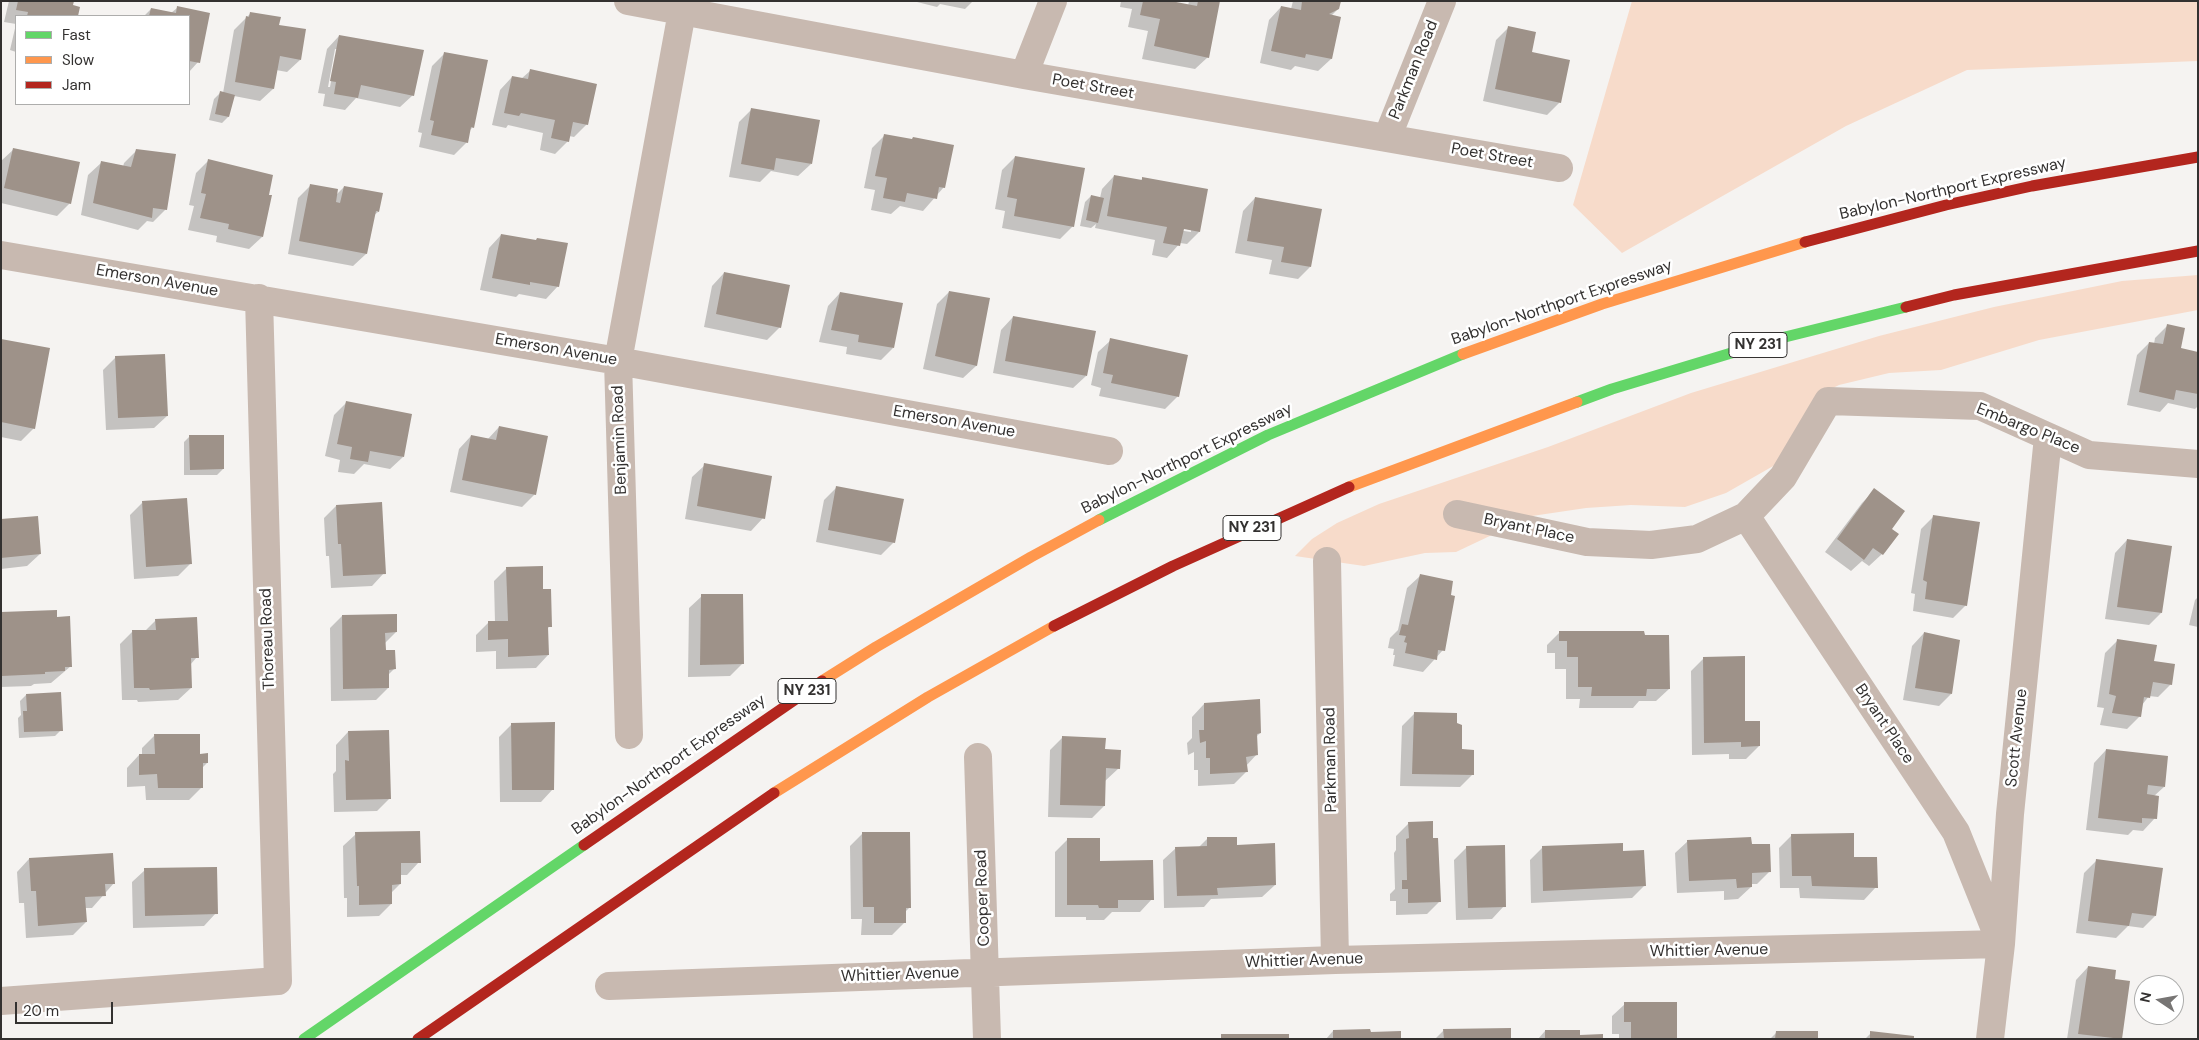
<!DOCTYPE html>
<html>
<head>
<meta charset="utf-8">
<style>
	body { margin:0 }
	#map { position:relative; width:2199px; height:1040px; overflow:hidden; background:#f5f3f1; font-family:"DM Sans",sans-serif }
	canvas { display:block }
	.frame { position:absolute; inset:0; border:2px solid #333130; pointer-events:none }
	.legend { position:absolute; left:15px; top:15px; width:175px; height:90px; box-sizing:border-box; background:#fff; border:1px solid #adadac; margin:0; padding:6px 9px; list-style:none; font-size:15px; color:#333130 }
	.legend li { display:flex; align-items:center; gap:10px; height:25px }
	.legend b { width:25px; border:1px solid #adadac }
	.north { position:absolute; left:2134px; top:975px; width:50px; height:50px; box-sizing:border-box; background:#fff; border:1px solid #adadac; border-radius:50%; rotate:282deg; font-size:14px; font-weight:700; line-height:20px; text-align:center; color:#333130 }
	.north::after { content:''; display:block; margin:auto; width:18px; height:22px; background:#777574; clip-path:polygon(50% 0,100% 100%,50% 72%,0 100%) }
	.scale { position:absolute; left:15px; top:1002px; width:98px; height:22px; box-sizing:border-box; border:2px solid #333130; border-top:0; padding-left:6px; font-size:15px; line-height:18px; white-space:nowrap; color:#333130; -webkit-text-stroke:4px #fff; paint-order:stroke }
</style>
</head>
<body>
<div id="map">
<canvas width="2199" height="1040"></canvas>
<div class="frame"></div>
<ul class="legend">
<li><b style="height:6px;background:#63d668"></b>Fast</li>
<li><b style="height:6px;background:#ff974d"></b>Slow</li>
<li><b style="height:6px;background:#b3261e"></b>Jam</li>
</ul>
<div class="north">N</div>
<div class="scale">20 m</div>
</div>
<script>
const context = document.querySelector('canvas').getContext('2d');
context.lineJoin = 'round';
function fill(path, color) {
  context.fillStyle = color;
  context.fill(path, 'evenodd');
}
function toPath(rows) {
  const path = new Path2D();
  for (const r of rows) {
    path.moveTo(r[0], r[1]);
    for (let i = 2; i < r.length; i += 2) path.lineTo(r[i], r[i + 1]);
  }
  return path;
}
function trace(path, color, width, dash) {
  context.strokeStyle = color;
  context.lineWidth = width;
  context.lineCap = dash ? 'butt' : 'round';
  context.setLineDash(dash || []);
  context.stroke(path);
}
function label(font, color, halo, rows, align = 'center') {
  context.font = font + ' "DM Sans",sans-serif';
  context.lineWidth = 5;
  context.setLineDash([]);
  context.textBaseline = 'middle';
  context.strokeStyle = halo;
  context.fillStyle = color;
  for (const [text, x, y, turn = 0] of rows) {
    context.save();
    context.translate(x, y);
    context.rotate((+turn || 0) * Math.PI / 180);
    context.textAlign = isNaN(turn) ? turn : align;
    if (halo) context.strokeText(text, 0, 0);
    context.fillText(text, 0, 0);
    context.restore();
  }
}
fill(toPath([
	[1632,1,2198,1,2198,61,1967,70,1846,126,1622,253,1573,205],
	[2198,275,2198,310,2039,340,1941,370,1889,373,1839,385,1819,395,1775,465,1726,493,1685,507,1631,505,1586,508,1532,516,1456,552,1425,553,1364,566,1295,556,1312,539,1337,523,1379,504,1548,447,1691,393,1879,336,1994,307,2122,281]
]), '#f7dbca');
fill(toPath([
	[9,1,73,1,72,6,78,7,77,16,16,16,16,52,10,50,16,24,4,22],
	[913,1,973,1,965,9,940,4,937,7],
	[1121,1,1165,1,1188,6,1189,1,1219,1,1208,57,1195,69,1142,59,1148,31,1128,27,1132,9,1120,7],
	[1293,1,1340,1,1338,9,1331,16,1331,59,1318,71,1295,66,1291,70,1260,63,1269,20,1281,7,1291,9],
	[177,8,208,14,198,62,189,72,189,16,144,16,151,9,171,13],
	[251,13,278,26,300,60,287,72,276,70,273,89,260,101,234,96,228,117,222,123,209,120,214,99,220,93,223,93,234,30],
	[1508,28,1531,53,1560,102,1547,115,1483,101,1496,40],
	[339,36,413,95,400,107,356,98,345,110,323,106,325,94,318,93,327,49],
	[335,49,337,49,330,87,328,87],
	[445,53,473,127,469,131,467,142,454,155,419,147,422,133,418,132,432,66],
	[530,71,587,124,574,137,569,136,568,141,555,154,540,150,543,133,508,125,506,128,492,125,500,90,512,77,521,79],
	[752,109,811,164,798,176,771,171,760,182,729,177,739,122],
	[885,135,944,187,923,211,900,206,891,214,871,210,875,190,864,188,872,148],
	[14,149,70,203,57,216,1,203,1,161],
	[137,150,166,209,153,222,147,221,138,230,81,215,88,175,101,163,123,167,124,163],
	[1015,157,1073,226,1060,239,1002,228,1005,211,995,209,1002,170],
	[209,160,262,237,249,249,216,242,217,236,188,230,194,206,189,205,196,173],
	[1114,176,1140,181,1143,178,1207,190,1199,232,1187,244,1180,243,1167,258,1152,255,1155,240,1095,228,1096,224,1091,228,1080,226,1085,202,1091,196,1100,198,1102,189],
	[1178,227,1191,230,1191,232,1178,230],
	[311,185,336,195,344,187,378,212,373,216,366,254,353,266,288,254,298,198],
	[1255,198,1310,267,1298,279,1269,274,1272,260,1235,253,1243,211],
	[501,235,558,286,546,299,519,294,516,297,480,290,489,248],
	[724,273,780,327,767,340,704,327,712,286],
	[949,292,988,299,976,366,963,378,923,369,937,304],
	[840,293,893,348,881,360,846,354,847,347,819,342,828,306],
	[1013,317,1086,376,1073,388,993,373,1001,330],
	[2167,326,2179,349,2198,353,2198,406,2195,409,2168,403,2160,412,2127,405,2137,355,2149,343,2154,344,2155,338],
	[1,340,34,428,21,441,1,437],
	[1111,340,1178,396,1165,409,1099,396,1101,388,1091,385,1098,352],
	[116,357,167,416,154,428,106,430,103,370],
	[346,403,403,457,390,469,364,464,354,474,338,472,340,460,325,456,334,415],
	[499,427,535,494,522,507,450,492,459,449,471,436,487,440],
	[190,436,223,469,217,475,184,475,184,442],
	[705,465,763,518,751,531,685,519,692,477],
	[837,487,894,542,881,555,816,542,824,500],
	[1875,490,1890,529,1882,554,1869,566,1862,561,1851,571,1825,552,1862,503],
	[142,503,191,563,178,576,134,579,130,515],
	[336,506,384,573,372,586,331,588,329,556,326,556,324,518],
	[1934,516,1966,605,1953,618,1913,611,1915,594,1911,593,1921,529],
	[1,520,40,554,27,566,1,569],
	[2127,540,2161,613,2149,625,2105,619,2115,553],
	[507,568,542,590,550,626,547,629,548,655,536,668,496,669,496,651,476,652,476,635,488,623,495,623,494,581],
	[1420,576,1443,650,1423,672,1393,666,1395,655,1393,655,1394,649,1388,648,1390,638,1398,630,1407,588],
	[702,596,743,663,730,676,688,677,689,608],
	[2198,597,2198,627,2189,625,2195,600],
	[1,613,55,618,71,666,51,683,34,684,31,686,1,687],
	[342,616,396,632,384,644,385,651,394,669,388,675,388,688,376,700,331,701,330,628],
	[156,620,197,657,190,665,191,688,178,700,138,702,137,700,122,700,120,644,132,632,145,631],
	[1560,632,1669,689,1656,701,1639,701,1633,708,1579,708,1580,699,1566,699,1566,669,1555,669,1555,653,1547,653,1547,645],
	[1924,633,1951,694,1939,706,1903,700,1912,646],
	[2118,640,2153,662,2171,684,2158,697,2149,696,2142,705,2140,716,2127,729,2100,725,2104,708,2097,707,2105,653],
	[1704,658,1759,746,1746,759,1729,759,1729,754,1692,755,1691,671],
	[26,695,61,730,55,736,19,738,18,718,21,715,20,701],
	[1204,704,1260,733,1256,737,1257,754,1246,766,1246,772,1234,784,1198,786,1198,770,1194,770,1194,752,1188,755,1187,743,1192,738,1192,717],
	[1414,714,1461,751,1472,775,1460,787,1400,786,1402,726],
	[511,725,553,789,541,802,500,802,499,737],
	[348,732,390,798,377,811,334,812,333,774,336,771,336,745],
	[154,736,199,755,207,763,202,768,202,787,189,800,146,800,145,786,127,787,127,768,139,755,142,755,142,748],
	[1062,738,1104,751,1119,768,1105,781,1104,806,1092,818,1048,817,1050,750],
	[2106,750,2164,787,2154,796,2155,818,2143,831,2133,830,2128,835,2086,830,2094,763],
	[1431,823,1439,902,1427,914,1396,915,1396,901,1390,901,1390,894,1395,889,1394,853,1396,850,1396,836,1408,824],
	[356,834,419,862,407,875,400,875,400,884,391,893,391,904,379,916,347,917,347,898,344,898,343,846],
	[862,834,910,907,905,912,905,922,892,935,861,935,862,919,851,919,850,846],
	[1792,835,1876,887,1864,900,1800,898,1799,888,1780,888,1779,848],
	[1207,839,1235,846,1275,885,1262,897,1211,899,1204,907,1164,908,1163,860,1176,848,1199,847],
	[1067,840,1099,862,1152,899,1140,912,1112,912,1104,920,1086,920,1086,917,1055,917,1055,852],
	[1688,841,1751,846,1770,871,1757,884,1751,884,1751,887,1738,899,1724,900,1724,891,1677,893,1675,853],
	[1467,847,1504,906,1492,919,1456,920,1454,860],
	[1542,848,1622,852,1644,886,1632,898,1531,903,1530,860],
	[29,859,114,883,92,908,85,908,86,922,73,935,26,938,24,903,19,903,17,872],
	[2097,860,2155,916,2143,928,2128,926,2116,938,2076,933,2084,873],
	[145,870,216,913,204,926,133,928,132,882],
	[2088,967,2113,980,2121,1039,2067,1039,2076,980],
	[1625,1004,1676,1039,1619,1039,1619,1034,1612,1034,1612,1016],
	[1444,1030,1510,1039,1435,1039],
	[1333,1031,1370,1034,1400,1039,1326,1039],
	[1545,1031,1579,1036,1602,1039,1538,1039],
	[1776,1033,1817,1039,1770,1039],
	[1871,1033,1912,1039,1865,1039],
	[1109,1038,1141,1039,1108,1039]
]), '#0003');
fill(toPath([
	[18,1,74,1,73,5,80,7,78,16,27,16,28,12,16,10],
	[1143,1,1171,1,1197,6,1198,1,1220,1,1209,58,1154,46,1160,19,1140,15],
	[1302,1,1341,1,1339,9,1329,14,1341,17,1332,59,1306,54,1305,58,1271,51,1281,6,1301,10],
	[177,6,210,13,200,63,189,61,189,16,149,16,151,8,176,13],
	[250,12,281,17,279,25,306,29,301,60,280,56,274,89,235,82,246,16,249,17],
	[1508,26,1536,32,1532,52,1570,60,1561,103,1495,89],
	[339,35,424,50,414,96,361,85,358,98,334,94,336,82,330,81],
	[444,52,488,60,474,128,471,127,468,143,431,135,434,121,430,120],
	[530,69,597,84,588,125,573,122,569,142,551,138,555,120,521,113,519,116,504,113,512,76,528,79],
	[220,91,235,95,229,117,215,114],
	[751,108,820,120,812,164,776,158,774,170,741,164],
	[884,134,912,139,913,137,954,145,945,188,939,187,937,199,907,193,905,202,883,198,887,178,875,176],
	[13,148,80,162,71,204,4,188],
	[136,149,176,154,167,210,153,208,152,218,93,203,101,161,131,167],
	[1015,156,1085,168,1074,227,1014,216,1017,199,1007,197],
	[208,159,273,175,269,195,272,195,263,237,228,229,229,224,200,218,206,194,201,193],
	[1114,175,1142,180,1142,177,1208,189,1200,232,1184,229,1180,246,1163,243,1167,227,1107,216],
	[310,184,338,189,336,202,340,203,344,186,383,193,379,212,376,211,367,254,299,241],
	[1091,195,1104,198,1098,223,1086,220],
	[1255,197,1322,209,1311,267,1281,262,1284,247,1247,241],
	[501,234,536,240,537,238,568,243,559,287,530,282,530,285,492,278],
	[724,272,790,285,781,328,716,314],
	[949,291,990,298,977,366,935,356],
	[840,292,903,303,894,348,858,342,859,335,831,330],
	[1013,316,1096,331,1087,376,1005,361],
	[2167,324,2185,328,2181,348,2198,352,2198,394,2176,390,2174,400,2139,392,2149,342,2163,344],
	[1110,338,1188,355,1179,397,1111,383,1113,375,1103,373],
	[1,339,50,348,35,429,1,422],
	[165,354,168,416,118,418,115,356],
	[346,401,412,414,404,457,370,451,368,462,350,459,352,447,337,444],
	[499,426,548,436,536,495,462,480,471,435,496,440],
	[189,435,224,435,224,469,190,470],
	[704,463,772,476,765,519,697,506],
	[836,486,904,499,895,543,828,530],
	[1874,488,1905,511,1892,529,1899,534,1883,555,1873,548,1864,560,1837,539],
	[187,498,192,564,146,567,142,501],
	[382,502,386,574,343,576,341,544,338,544,336,505],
	[1933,515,1980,522,1967,606,1925,599,1927,582,1923,580],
	[38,516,41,554,1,558,1,519],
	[2127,539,2172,546,2162,613,2117,607],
	[543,566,543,589,551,589,552,627,548,627,549,655,508,657,508,639,488,640,488,621,508,621,506,567],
	[1420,574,1453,581,1451,595,1455,596,1445,651,1438,650,1437,660,1405,653,1407,643,1404,642,1406,636,1399,635,1402,624,1408,625],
	[701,594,743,594,744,664,700,665],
	[57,610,57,617,70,616,72,667,65,667,65,671,45,672,45,674,2,676,1,612],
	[397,614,397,632,385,633,386,650,395,650,396,669,389,670,389,688,343,689,342,615],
	[197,617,199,658,191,658,192,688,150,690,149,688,134,688,132,630,156,630,155,619],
	[1559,631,1644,631,1645,635,1669,635,1670,689,1647,689,1646,696,1591,696,1592,687,1578,687,1578,657,1567,657,1567,641,1559,641],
	[1924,632,1960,640,1952,694,1915,688],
	[2117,639,2157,645,2154,661,2175,664,2172,685,2153,682,2150,698,2144,697,2141,717,2112,713,2116,696,2109,694],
	[1745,656,1745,721,1760,721,1760,746,1741,747,1741,742,1704,743,1703,657],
	[61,692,63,731,24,732,23,711,27,711,26,694],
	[1260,699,1261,733,1257,734,1258,755,1246,757,1248,772,1210,774,1210,758,1206,758,1206,741,1200,743,1199,730,1204,730,1204,703],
	[1414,712,1457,713,1457,723,1462,725,1462,749,1474,750,1474,775,1412,774],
	[555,722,554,790,512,790,511,723],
	[389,730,391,799,346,800,345,760,349,761,348,731],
	[154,734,200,734,200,754,208,753,208,763,203,763,203,788,158,788,157,774,139,775,139,754,155,754],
	[1062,736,1106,738,1105,749,1121,750,1120,769,1106,768,1105,806,1060,805],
	[2106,749,2168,756,2165,787,2148,785,2147,794,2159,796,2157,819,2142,818,2142,823,2098,818],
	[1433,821,1433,838,1438,838,1441,902,1408,903,1408,889,1402,889,1402,880,1407,880,1406,839,1409,838,1408,822],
	[420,831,421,863,401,863,401,884,392,885,392,904,359,905,359,886,357,886,355,832],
	[862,832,910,832,911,908,906,908,906,923,874,923,874,907,863,907],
	[1854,833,1854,857,1877,857,1878,888,1812,886,1811,876,1792,876,1791,834],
	[1207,837,1237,837,1237,845,1275,843,1276,885,1217,888,1218,895,1177,896,1175,847,1207,846],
	[1751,837,1752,844,1770,844,1771,872,1752,873,1752,887,1737,888,1736,879,1689,881,1687,840],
	[1067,838,1100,838,1100,861,1153,860,1154,900,1118,900,1118,908,1099,908,1098,905,1067,905],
	[1623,843,1623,851,1644,850,1646,886,1543,891,1542,846],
	[1505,845,1506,907,1468,908,1466,846],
	[113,853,115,884,105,884,106,896,85,897,87,922,38,926,36,891,31,891,29,858],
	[2096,859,2163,868,2156,916,2132,913,2129,926,2088,921],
	[217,867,218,914,145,916,144,868],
	[2088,966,2116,970,2115,979,2130,981,2122,1039,2078,1034],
	[1624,1002,1677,1002,1677,1039,1631,1039,1631,1022,1624,1022],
	[1511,1028,1511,1039,1444,1039,1443,1029],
	[1370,1029,1371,1032,1401,1031,1401,1039,1333,1039,1333,1030],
	[1545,1030,1580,1030,1580,1035,1603,1034,1603,1039,1545,1039],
	[1776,1031,1818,1031,1818,1039,1775,1039],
	[1870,1031,1914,1036,1914,1039,1870,1039],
	[1221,1034,1289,1034,1289,1039,1221,1039]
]), '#9e9289');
trace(toPath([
	[628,1,1024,75,1559,168],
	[1024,75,1053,1],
	[1387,138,1442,1],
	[1,255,618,361,1109,451],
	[1457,514,1587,542,1651,545,1697,539,1746,516,1783,477,1828,401,1980,406,2089,455,2198,464],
	[1327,561,1335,960],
	[629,735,618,361,684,1],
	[978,757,987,1039],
	[609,986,1335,960,2001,944,1956,832,1746,516],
	[1,1001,278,981,259,298],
	[1990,1039,2001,944,2010,814,2048,437]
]), '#c8b9b0', 28);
trace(toPath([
	[1577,402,1612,389,1781,338,1906,307],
	[1099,520,1268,435,1463,354],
	[304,1039,584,845]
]), '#63d668', 11);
trace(toPath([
	[1463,354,1602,304,1805,242],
	[1349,487,1577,402],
	[822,681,876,647,1031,557,1099,520],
	[774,793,928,697,1054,626]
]), '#ff974d', 11);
trace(toPath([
	[1805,242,1946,205,2032,186,2198,157],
	[1906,307,1954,295,2198,251],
	[1054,626,1173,566,1349,487],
	[584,845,822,681],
	[418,1039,774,793]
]), '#b3261e', 11);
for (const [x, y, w] of [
	[1758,345,58],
	[1252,528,58],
	[807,691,58]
]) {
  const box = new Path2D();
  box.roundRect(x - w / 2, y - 12.5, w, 25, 4);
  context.fillStyle = '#fff';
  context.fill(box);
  trace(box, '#333130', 1);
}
label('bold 15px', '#333130', null, [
	["NY 231",1758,345],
	["NY 231",1252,528],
	["NY 231",807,691]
]);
label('16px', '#333130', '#fff', [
	["Parkman Road",1414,70,-68],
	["Poet Street",1093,87,10],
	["Poet Street",1492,156,10],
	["Babylon-Northport Expressway",1953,189,-13],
	["Emerson Avenue",157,281,10],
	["Babylon-Northport Expressway",1562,303,-19],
	["Emerson Avenue",556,350,10],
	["Emerson Avenue",954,422,10],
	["Embargo Place",2028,429,22],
	["Benjamin Road",620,440,-92],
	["Babylon-Northport Expressway",1187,459,-26],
	["Bryant Place",1529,529,12],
	["Thoreau Road",268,639,-92],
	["Bryant Place",1884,724,56],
	["Scott Avenue",2017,738,-84],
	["Parkman Road",1331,760,-91],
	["Babylon-Northport Expressway",669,765,-35],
	["Cooper Road",983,898,-92],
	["Whittier Avenue",1709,951,-1],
	["Whittier Avenue",1304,961,-2],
	["Whittier Avenue",900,975,-2]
]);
</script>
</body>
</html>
